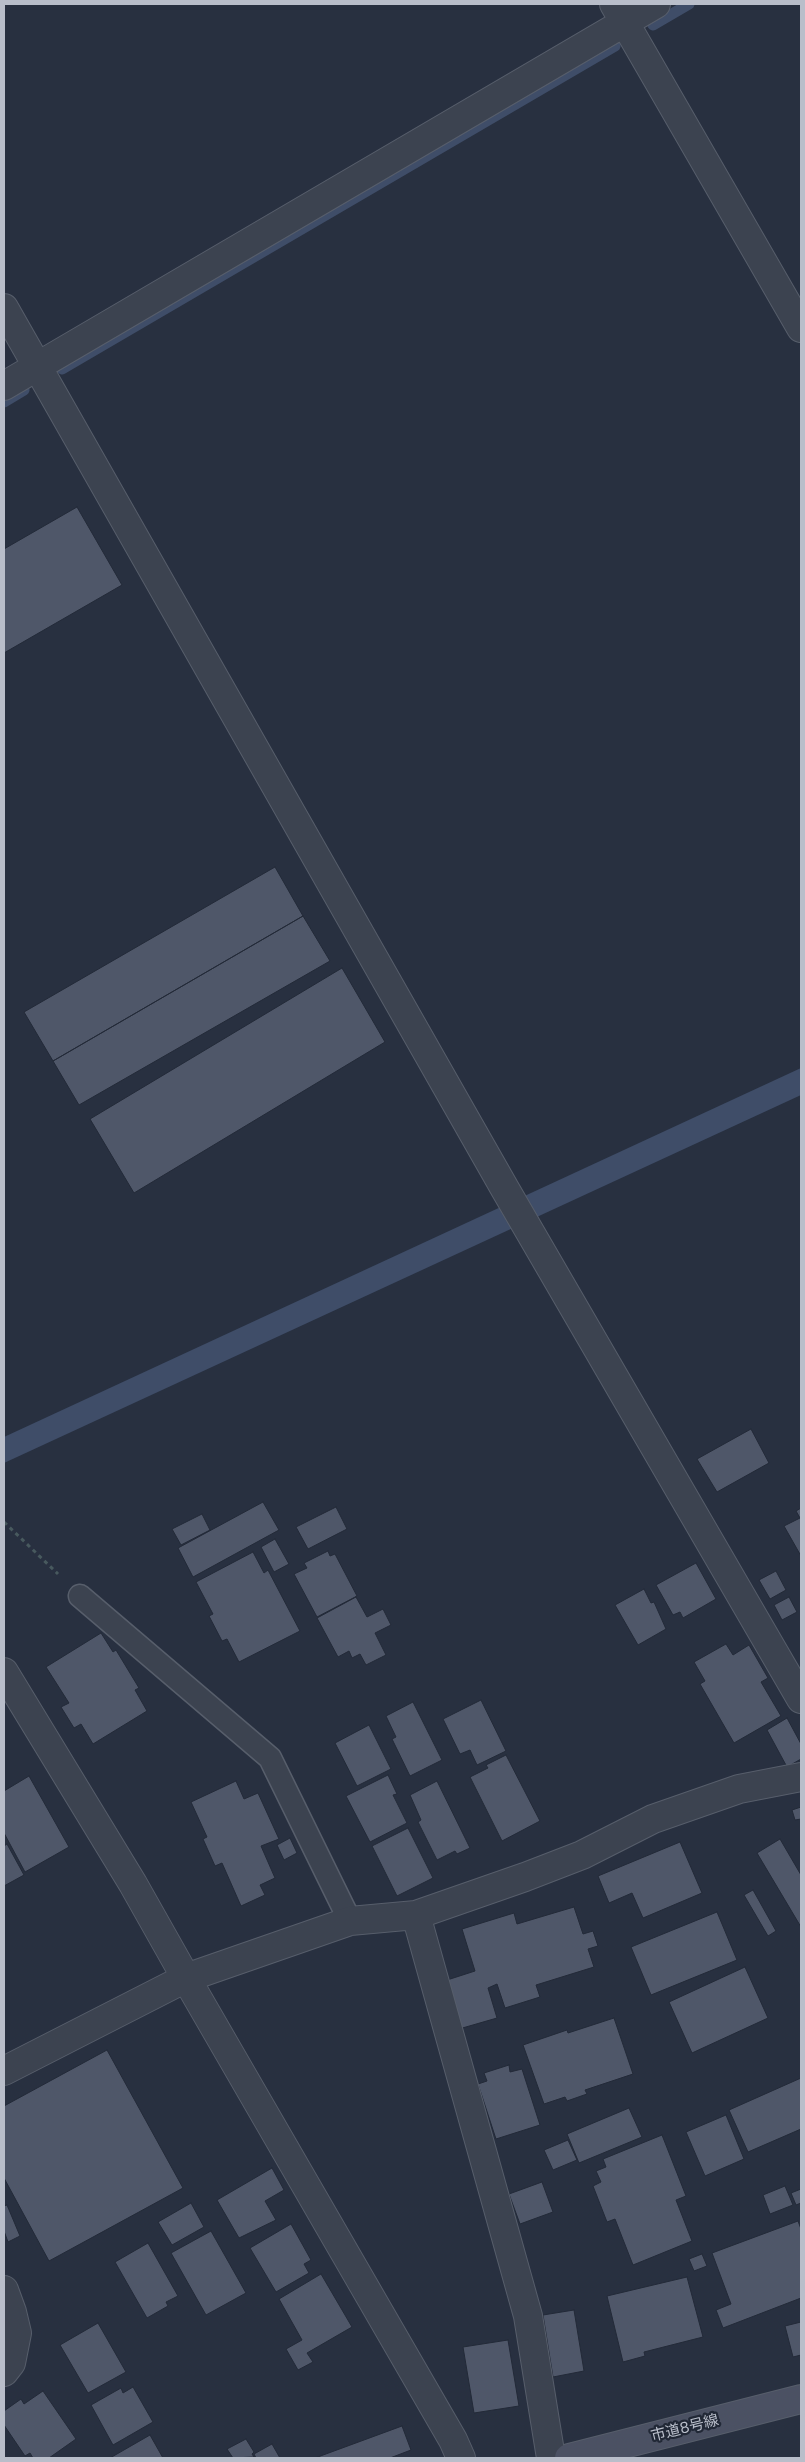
<!DOCTYPE html>
<html>
<head>
<meta charset="utf-8">
<style>
	body { margin:0 }
	#map { position:relative; width:805px; height:2462px; overflow:hidden; background:#283040; font-family:Poppins,sans-serif }
	canvas { display:block }
	.frame { position:absolute; inset:0; border:5px solid #b9beca; pointer-events:none }
</style>
</head>
<body>
<div id="map">
<canvas width="805" height="2462"></canvas>
<div class="frame"></div>
</div>
<script>
const context = document.querySelector('canvas').getContext('2d');
context.lineJoin = 'round';
function fill(path, color) {
  context.fillStyle = color;
  context.fill(path, 'evenodd');
}
function toPath(rows) {
  const path = new Path2D();
  for (const r of rows) {
    path.moveTo(r[0], r[1]);
    for (let i = 2; i < r.length; i += 2) path.lineTo(r[i], r[i + 1]);
  }
  return path;
}
function trace(path, color, width, dash) {
  context.strokeStyle = color;
  context.lineWidth = width;
  context.lineCap = dash ? 'butt' : 'round';
  context.setLineDash(dash || []);
  context.stroke(path);
}
function label(font, color, halo, rows, align = 'center') {
  context.font = font + ' Poppins,"Noto Sans JP",sans-serif';
  context.lineWidth = 4.5;
  context.setLineDash([]);
  context.textBaseline = 'middle';
  context.strokeStyle = halo;
  context.fillStyle = color;
  for (const [text, x, y, turn = 0] of rows) {
    context.save();
    context.translate(x, y);
    context.rotate((+turn || 0) * Math.PI / 180);
    context.textAlign = isNaN(turn) ? turn : align;
    if (halo) context.strokeText(text, 0, 0);
    context.fillText(text, 0, 0);
    context.restore();
  }
}
fill(toPath([
	[801,1068,801,1095,4,1463,4,1437]
]), '#3f4d68');
trace(toPath([
	[653,25,689,4],
	[62,369,615,46],
	[4,402,24,390]
]), '#3f4d68', 11);
const building = toPath([
	[77,507,122,585,4,653,4,549,77,507],
	[275,867,303,916,53,1061,24,1012,275,867],
	[303,916,330,961,79,1105,53,1061,303,916],
	[342,968,385,1042,134,1193,90,1119,342,968],
	[751,1429,769,1463,717,1492,697,1459,751,1429],
	[263,1502,279,1530,193,1577,178,1548,263,1502],
	[336,1507,347,1529,308,1549,296,1527,336,1507],
	[801,1508,801,1556,784,1526,800,1518,796,1511,801,1508],
	[202,1514,210,1530,181,1545,172,1529,202,1514],
	[275,1539,289,1564,274,1572,261,1547,275,1539],
	[328,1551,330,1556,335,1554,357,1596,317,1617,294,1574,307,1568,304,1563,328,1551],
	[253,1552,264,1573,268,1570,300,1631,239,1662,227,1639,222,1641,209,1616,213,1614,196,1582,253,1552],
	[696,1563,716,1599,683,1618,680,1612,673,1615,656,1585,696,1563],
	[776,1571,786,1590,770,1599,759,1580,776,1571],
	[644,1589,651,1603,654,1602,666,1629,638,1645,615,1605,644,1589],
	[356,1597,367,1617,383,1609,391,1625,375,1633,386,1655,366,1665,360,1654,352,1658,349,1651,338,1657,317,1618,356,1597],
	[789,1597,797,1612,782,1620,774,1605,789,1597],
	[101,1633,113,1652,116,1650,139,1688,135,1690,147,1711,93,1744,81,1724,74,1728,61,1707,69,1703,46,1667,101,1633],
	[726,1644,733,1655,749,1645,768,1678,761,1682,781,1716,734,1743,700,1684,705,1681,694,1662,726,1644],
	[481,1700,506,1751,477,1765,470,1750,460,1754,443,1719,481,1700],
	[413,1702,442,1760,410,1776,392,1739,396,1737,386,1716,413,1702],
	[787,1718,801,1744,801,1759,787,1767,767,1730,787,1718],
	[369,1725,391,1769,357,1786,335,1743,369,1725],
	[506,1755,540,1821,502,1841,470,1777,488,1768,486,1765,506,1755],
	[388,1775,397,1794,393,1795,407,1823,370,1842,346,1796,388,1775],
	[29,1776,69,1847,25,1872,4,1833,4,1791,29,1776],
	[236,1781,244,1799,258,1793,279,1839,261,1846,275,1878,260,1885,265,1895,241,1906,222,1863,215,1866,203,1839,207,1837,191,1802,236,1781],
	[437,1781,470,1848,457,1854,455,1851,437,1860,418,1822,421,1820,410,1795,437,1781],
	[801,1807,801,1819,795,1820,792,1810,801,1807],
	[408,1828,433,1878,397,1896,372,1846,408,1828],
	[290,1838,297,1853,284,1860,277,1845,290,1838],
	[780,1839,801,1875,801,1927,757,1853,780,1839],
	[680,1842,702,1893,643,1918,632,1893,609,1903,598,1876,680,1842],
	[7,1844,24,1875,4,1886,4,1846,7,1844],
	[753,1890,776,1931,768,1936,744,1895,753,1890],
	[574,1907,583,1934,593,1931,598,1946,588,1949,594,1967,536,1985,540,1997,505,2008,497,1984,488,1988,497,2018,459,2029,444,1981,475,1971,462,1929,514,1913,517,1924,574,1907],
	[717,1912,737,1960,651,1995,631,1947,717,1912],
	[745,1967,768,2018,692,2053,669,2002,745,1967],
	[614,2018,633,2074,585,2090,587,2094,567,2101,565,2097,544,2104,523,2045,567,2030,568,2033,614,2018],
	[107,2050,183,2188,49,2261,4,2178,4,2106,107,2050],
	[509,2065,510,2072,522,2069,540,2125,496,2139,478,2084,487,2081,484,2073,509,2065],
	[801,2078,801,2129,748,2152,729,2110,801,2078],
	[629,2108,642,2137,579,2163,567,2134,629,2108],
	[726,2115,744,2159,705,2176,686,2132,726,2115],
	[662,2135,686,2196,676,2200,692,2241,633,2265,615,2219,607,2222,593,2186,601,2182,596,2171,606,2167,603,2159,662,2135],
	[568,2140,577,2160,553,2170,544,2150,568,2140],
	[272,2168,284,2190,265,2201,276,2220,239,2238,217,2200,272,2168],
	[542,2182,553,2212,520,2224,509,2194,542,2182],
	[785,2186,793,2205,770,2214,763,2195,785,2186],
	[801,2189,801,2203,796,2205,791,2193,801,2189],
	[191,2203,204,2227,172,2245,158,2222,191,2203],
	[7,2205,20,2236,8,2242,4,2231,4,2206,7,2205],
	[798,2221,801,2229,801,2298,723,2328,716,2310,731,2304,712,2253,798,2221],
	[291,2224,311,2260,304,2264,309,2273,276,2292,250,2248,291,2224],
	[211,2231,246,2293,206,2315,171,2253,211,2231],
	[148,2243,178,2296,166,2302,168,2306,147,2318,115,2262,148,2243],
	[702,2254,707,2266,694,2271,689,2259,702,2254],
	[321,2274,352,2327,307,2353,313,2362,298,2370,286,2349,302,2340,279,2299,321,2274],
	[687,2277,703,2337,644,2352,645,2356,623,2362,607,2296,687,2277],
	[574,2310,584,2371,553,2377,543,2315,574,2310],
	[801,2322,801,2355,793,2357,785,2326,801,2322],
	[98,2323,126,2372,88,2393,60,2345,98,2323],
	[508,2340,519,2406,474,2413,463,2347,508,2340],
	[133,2387,153,2422,113,2445,91,2405,121,2388,123,2393,133,2387],
	[43,2391,76,2439,49,2458,33,2458,30,2453,25,2456,4,2425,4,2411,21,2399,24,2404,43,2391],
	[402,2426,411,2450,390,2458,315,2458,402,2426],
	[150,2435,163,2458,110,2458,150,2435],
	[246,2439,254,2452,252,2454,254,2457,233,2458,227,2449,246,2439],
	[272,2444,280,2458,256,2458,254,2454,272,2444]
]);
fill(building, '#4f5769');
trace(building, '#232a38', 1);
const lane = toPath([
	[80,1596,270,1758,350,1921]
]);
const street = toPath([
	[614,4,801,328],
	[4,308,505,1189,801,1699],
	[4,386,656,4],
	[4,1672,133,1884,186,1978,453,2440,461,2458],
	[416,1915,528,2316,551,2458],
	[4,2071,186,1978,350,1921,416,1915,525,1877,582,1855,653,1819,739,1789,801,1777],
	[4,2290,12,2312,17,2333,11,2363,4,2372]
]);
const secondary = toPath([
	[569,2458,801,2399]
]);
trace(lane, '#575e6b', 25);
trace(street, '#575e6b', 30);
trace(secondary, '#575e6b', 30);
trace(toPath([
	[4,1522,58,1574]
]), '#48595e', 3, [4, 4]);
trace(lane, '#3c4350', 22);
trace(street, '#3c4350', 28);
trace(secondary, '#4b5163', 28);
label('15px', '#b9beca', '#212836', [
	["市道8号線",685,2429,-14]
]);
</script>
</body>
</html>
